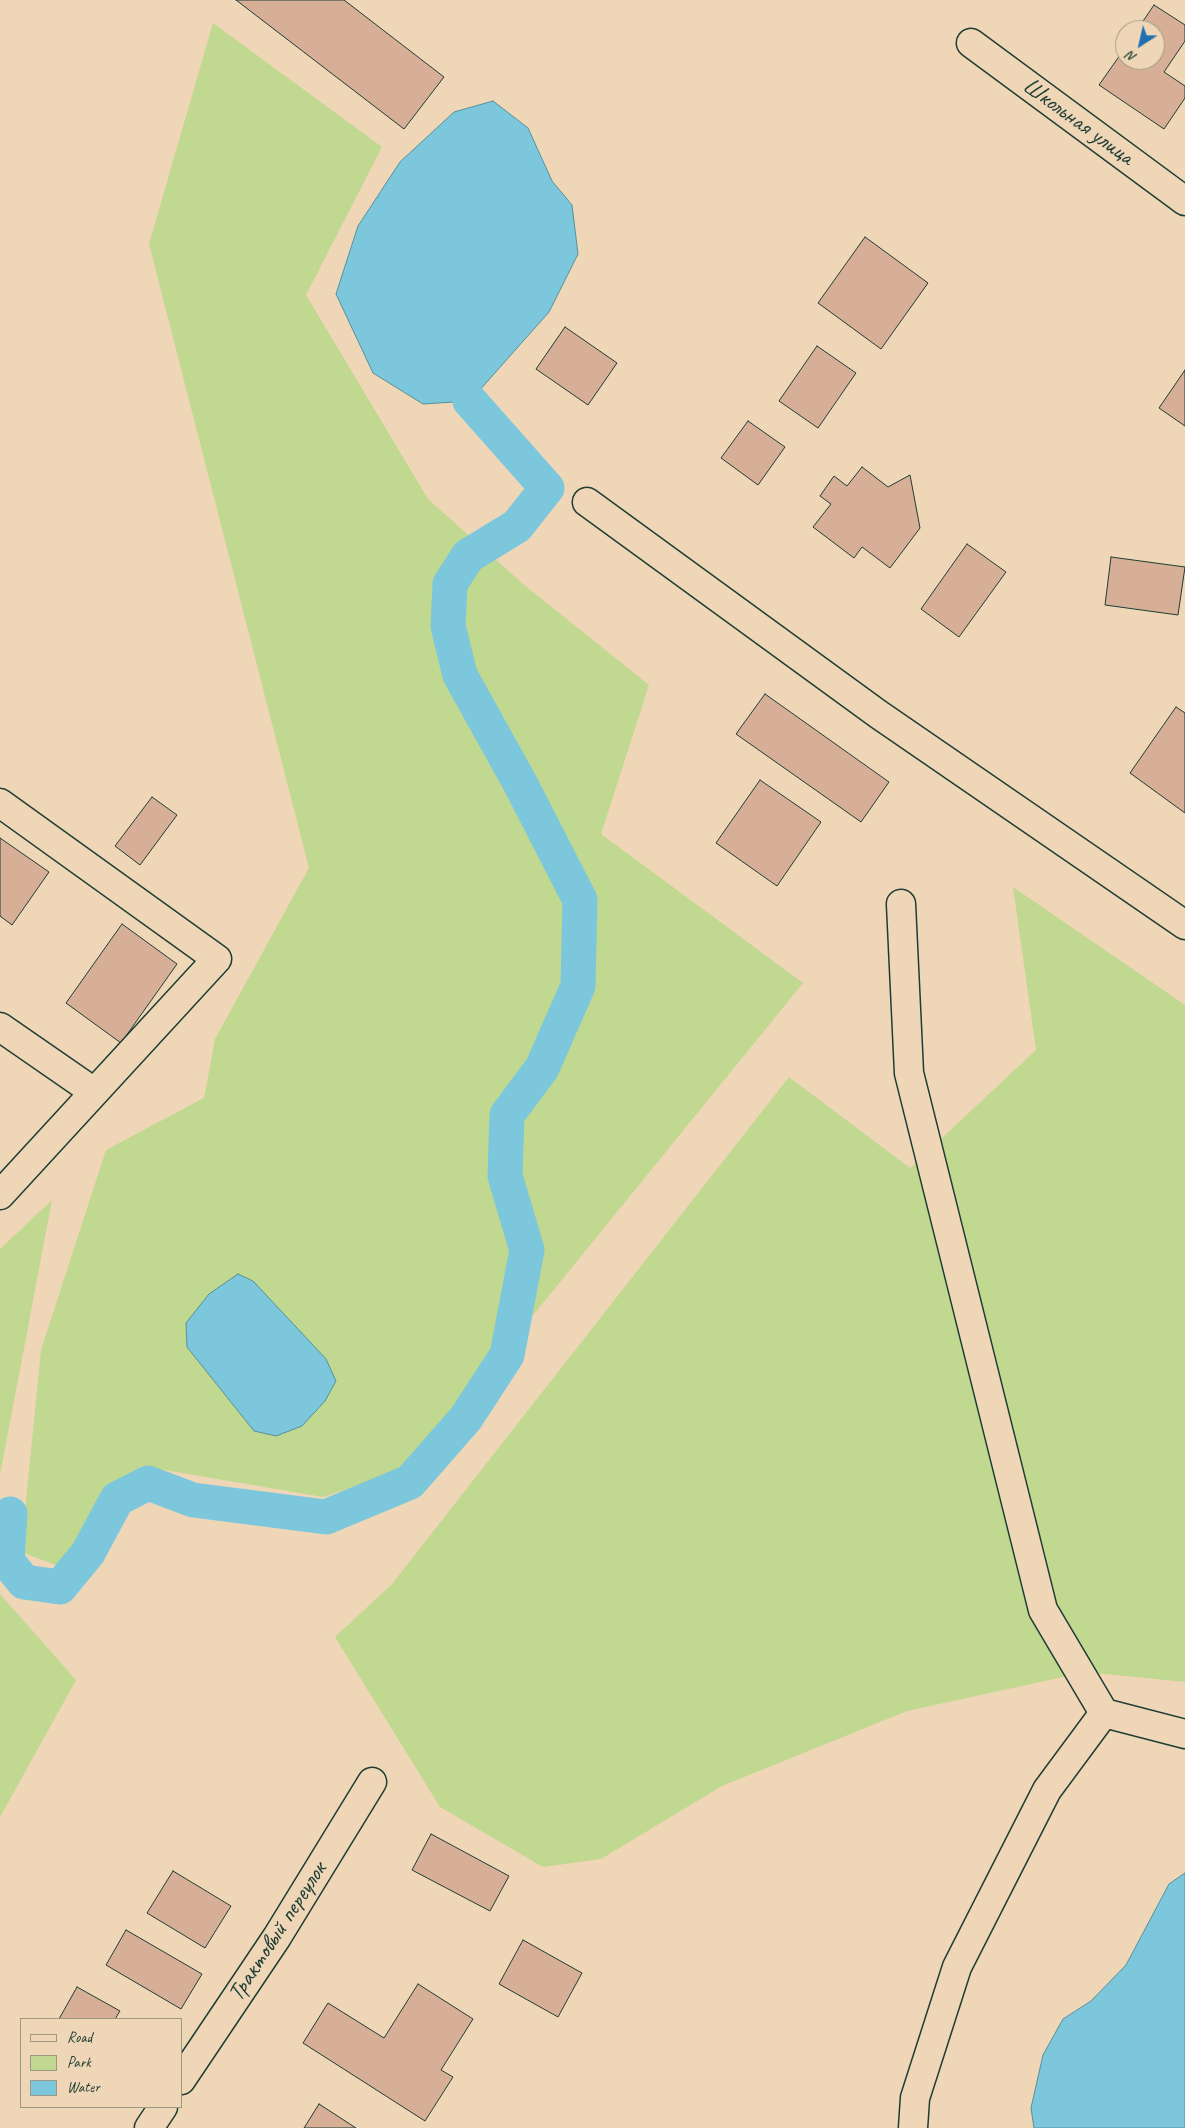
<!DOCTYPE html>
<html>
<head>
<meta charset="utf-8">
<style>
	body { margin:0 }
	#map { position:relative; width:1185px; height:2128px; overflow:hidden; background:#efd6b7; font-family:Caveat,sans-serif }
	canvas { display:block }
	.legend { position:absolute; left:20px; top:2018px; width:162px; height:90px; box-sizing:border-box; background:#efd6b7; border:1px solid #9c9983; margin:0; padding:6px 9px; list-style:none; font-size:15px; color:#1f3d34 }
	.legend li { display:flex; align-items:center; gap:10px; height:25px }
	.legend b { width:25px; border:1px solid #9c9983 }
	.north { position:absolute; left:1115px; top:20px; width:50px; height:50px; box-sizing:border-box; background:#efd6b7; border:1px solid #9c9983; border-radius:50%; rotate:215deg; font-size:14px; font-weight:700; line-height:20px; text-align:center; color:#1f3d34 }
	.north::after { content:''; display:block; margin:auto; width:18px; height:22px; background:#1f6fb2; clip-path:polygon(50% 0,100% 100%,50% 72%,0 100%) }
</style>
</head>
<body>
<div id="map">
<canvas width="1185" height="2128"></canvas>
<ul class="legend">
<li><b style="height:6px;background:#efd6b7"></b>Road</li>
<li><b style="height:14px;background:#c0d88f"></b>Park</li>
<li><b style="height:14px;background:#7cc7dc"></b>Water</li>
</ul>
<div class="north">N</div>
</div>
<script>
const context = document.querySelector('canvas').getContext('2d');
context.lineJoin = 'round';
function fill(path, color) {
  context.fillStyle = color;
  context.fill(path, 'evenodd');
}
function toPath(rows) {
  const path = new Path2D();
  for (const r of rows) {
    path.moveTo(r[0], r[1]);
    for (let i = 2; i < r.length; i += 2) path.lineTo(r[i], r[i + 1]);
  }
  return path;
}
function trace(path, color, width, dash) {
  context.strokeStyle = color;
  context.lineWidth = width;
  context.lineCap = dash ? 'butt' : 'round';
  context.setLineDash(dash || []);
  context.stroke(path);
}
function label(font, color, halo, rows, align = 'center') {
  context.font = font + ' Caveat,sans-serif';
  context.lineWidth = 4;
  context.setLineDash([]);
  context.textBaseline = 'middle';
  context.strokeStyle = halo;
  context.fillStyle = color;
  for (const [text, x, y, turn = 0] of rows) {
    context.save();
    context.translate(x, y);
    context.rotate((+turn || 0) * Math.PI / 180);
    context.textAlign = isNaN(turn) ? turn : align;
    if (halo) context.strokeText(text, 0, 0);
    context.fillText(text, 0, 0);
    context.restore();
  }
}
fill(toPath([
	[213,23,382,147,306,295,428,499,523,584,649,685,601,834,803,983,409,1468,323,1497,141,1466,61,1567,21,1552,41,1350,106,1150,204,1098,215,1039,309,868,149,244],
	[1013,887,1185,1005,1185,1682,1086,1672,907,1711,722,1786,601,1859,543,1867,440,1807,335,1637,392,1584,789,1077,910,1168,1036,1050],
	[52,1200,0,1475,0,1249],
	[0,1594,76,1680,0,1817]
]), '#c0d88f');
const water = toPath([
	[493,101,528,128,552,181,572,205,578,254,549,312,470,401,423,404,373,373,336,294,358,226,400,162,454,112,493,101],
	[238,1274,253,1281,326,1359,336,1381,325,1401,302,1426,276,1436,254,1431,187,1347,186,1323,209,1294,238,1274],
	[1185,1873,1185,2128,1034,2128,1031,2108,1043,2055,1063,2019,1091,2001,1126,1965,1169,1884,1185,1873]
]);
fill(water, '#7cc7dc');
trace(water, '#579099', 1);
trace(toPath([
	[10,1514,7,1561,24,1582,60,1587,88,1553,117,1499,148,1483,193,1500,326,1517,410,1482,466,1418,507,1355,527,1250,505,1176,507,1115,542,1068,578,986,580,900,520,783,460,675,448,626,450,584,468,556,517,526,547,488,470,401]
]), '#7cc7dc', 35);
const building = toPath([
	[236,0,344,0,444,77,404,129,236,0],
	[1154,5,1185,25,1185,41,1164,72,1185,86,1185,98,1164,129,1099,85,1125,48,1125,60,1155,60,1155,30,1137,30,1154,5],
	[865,237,928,283,881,349,818,303,865,237],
	[565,327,617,363,588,405,536,369,565,327],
	[817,346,856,373,818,428,779,401,817,346],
	[1185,370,1185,426,1159,408,1185,370],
	[748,421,785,447,758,485,721,458,748,421],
	[862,467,888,487,910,475,920,528,890,568,862,547,854,558,813,527,831,504,820,496,834,476,847,486,862,467],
	[967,544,1006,572,959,637,921,609,967,544],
	[1111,557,1185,567,1178,615,1105,605,1111,557],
	[765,694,889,782,861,822,736,734,765,694],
	[1176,707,1185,713,1185,813,1130,773,1176,707],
	[760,780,821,822,777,886,716,843,760,780],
	[152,797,177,815,140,865,115,846,152,797],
	[0,838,49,872,12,925,0,916,0,838],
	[122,924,177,964,121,1043,66,1003,122,924],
	[431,1834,509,1876,490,1911,412,1870,431,1834],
	[173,1871,231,1906,205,1948,147,1913,173,1871],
	[126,1930,202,1974,181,2009,106,1965,126,1930],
	[523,1940,582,1973,558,2017,499,1984,523,1940],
	[418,1984,473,2019,441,2070,453,2077,425,2121,303,2043,328,2003,384,2038,418,1984],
	[77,1987,120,2011,115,2019,59,2019,77,1987],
	[319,2104,356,2128,304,2128,319,2104]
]);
fill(building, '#d6af96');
trace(building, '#1f3d34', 1);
const minor = toPath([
	[971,43,1185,201],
	[587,502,878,714,1185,925],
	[0,803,217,959,0,1195],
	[901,904,909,1073,1043,1610,1104,1713],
	[0,1027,94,1092],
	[181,2080,277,1937,372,1782],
	[149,2128,163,2107],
	[913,2128,915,2098,957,1967,1047,1790,1104,1713,1185,1734]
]);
trace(minor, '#1f3d34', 31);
trace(minor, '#efd6b7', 28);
label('24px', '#1f3d34', '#efd6b7', [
	["Школьная улица",1078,122,36],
	["Трактовый переулок",278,1932,-57]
]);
</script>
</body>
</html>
